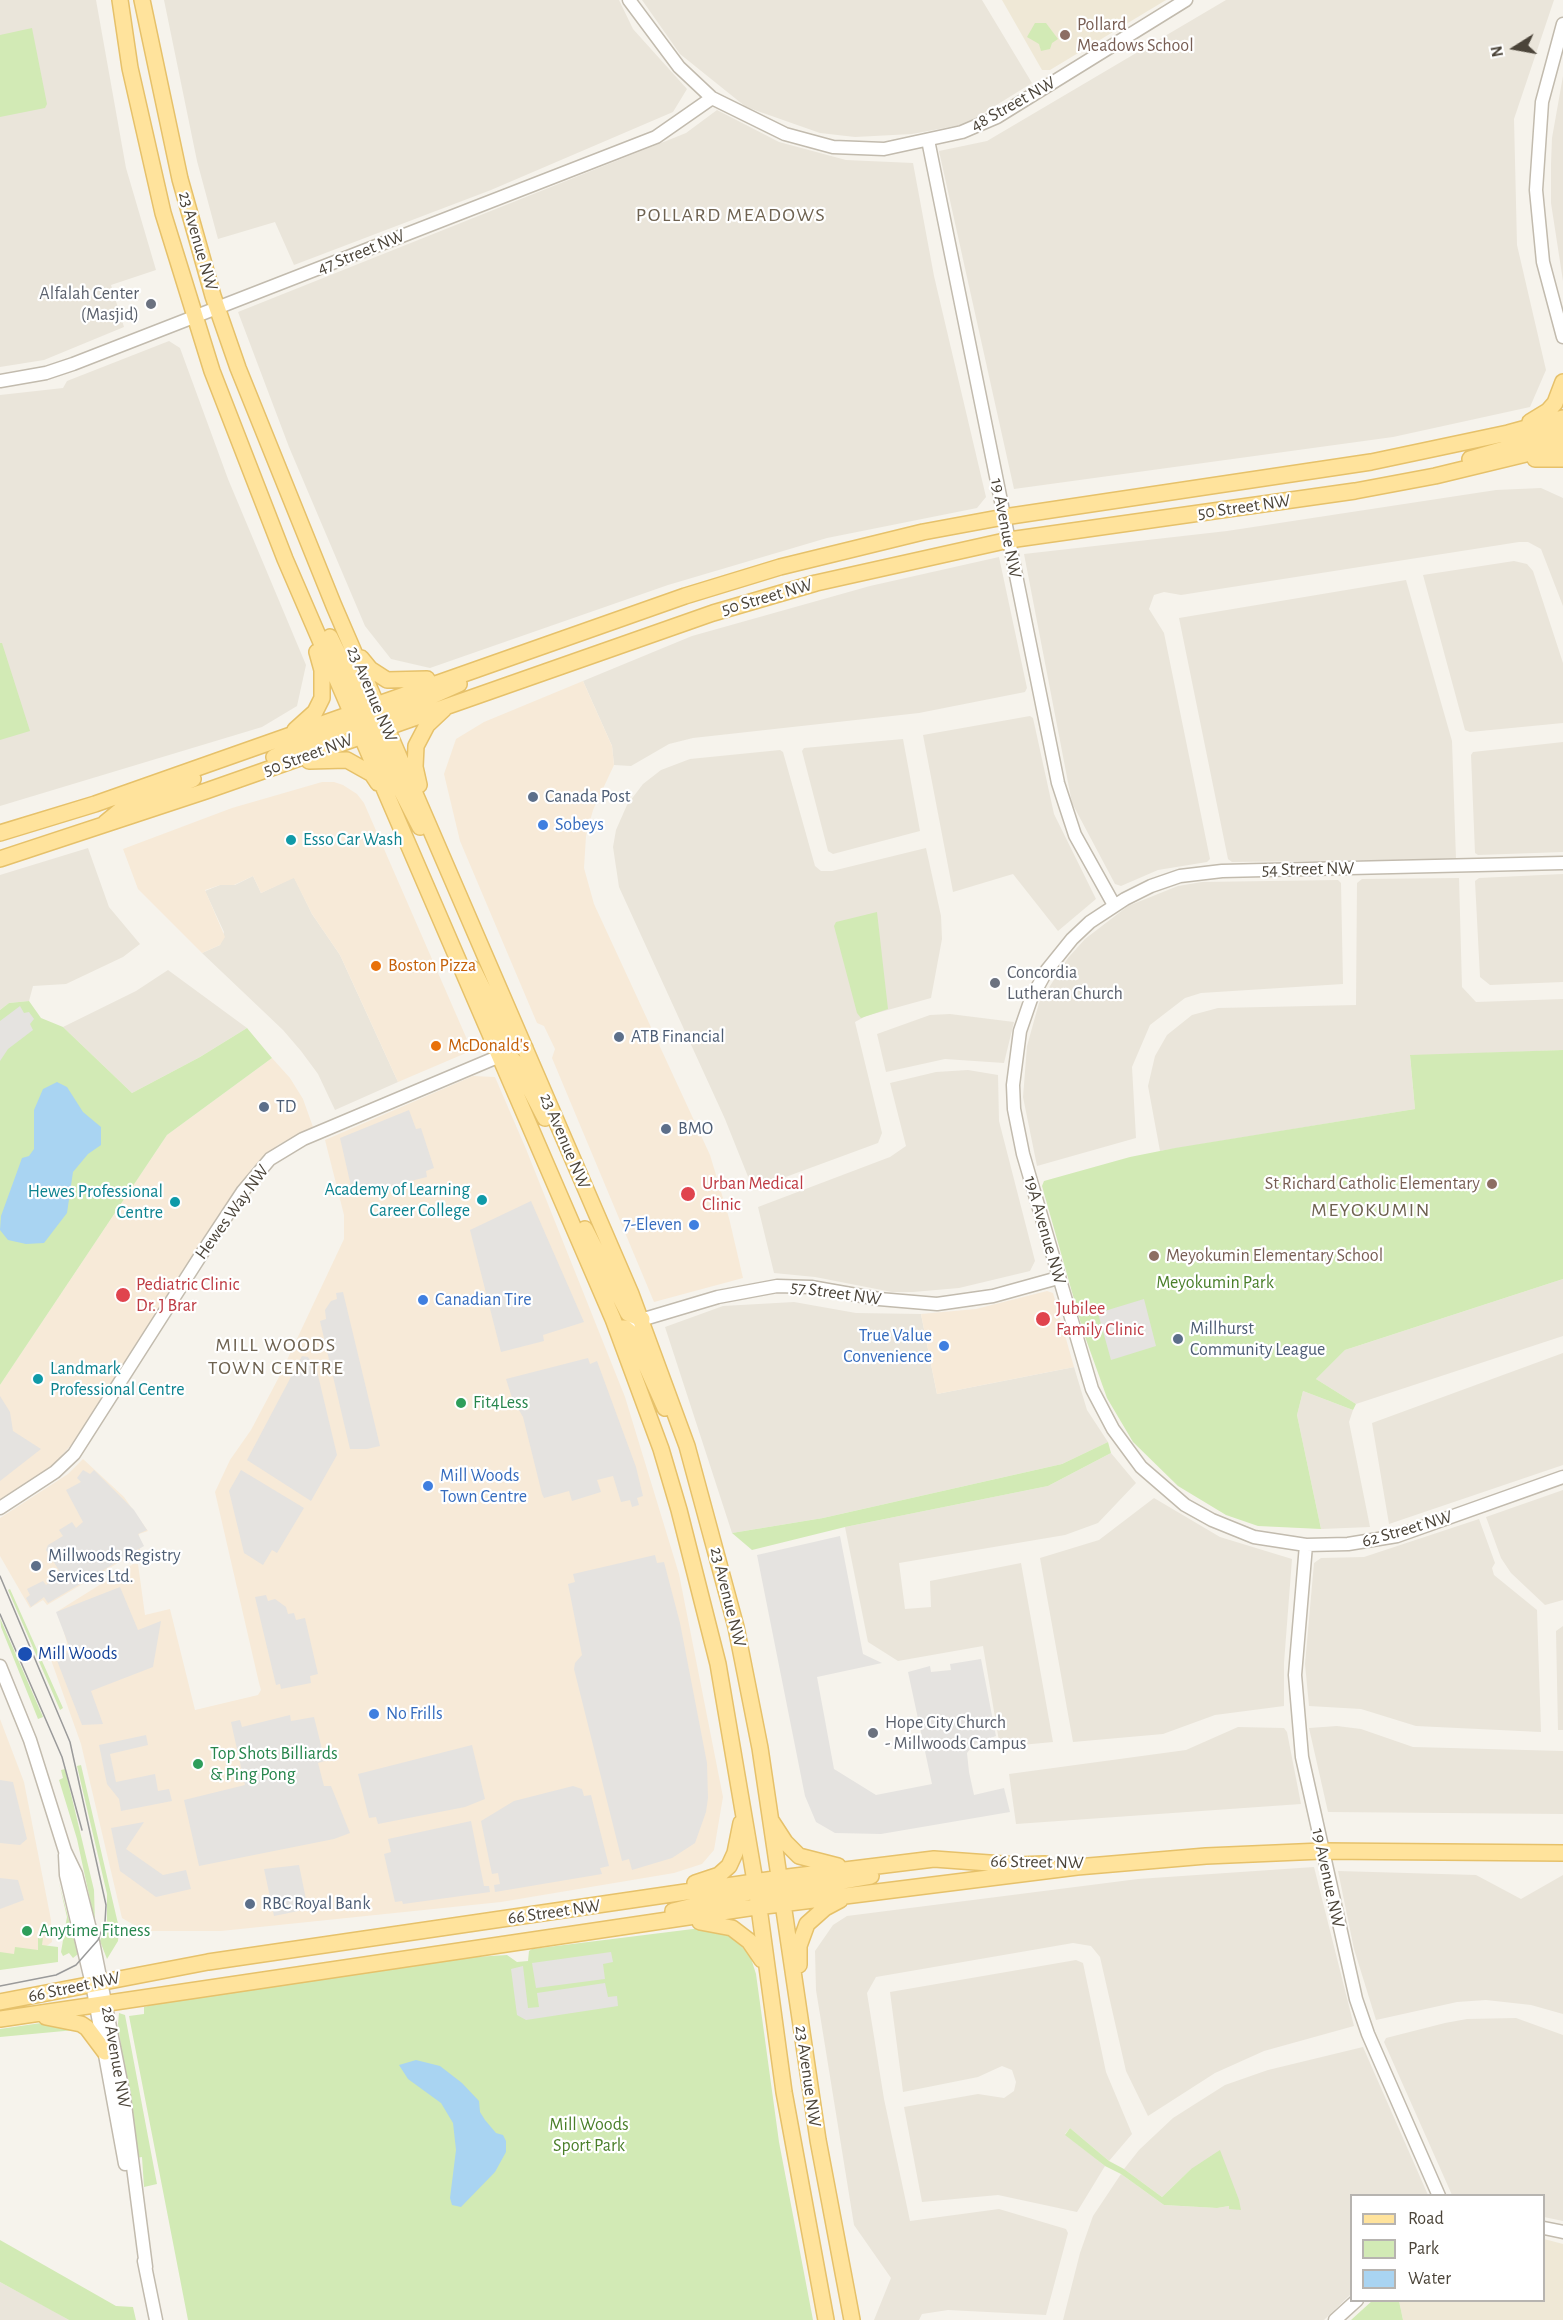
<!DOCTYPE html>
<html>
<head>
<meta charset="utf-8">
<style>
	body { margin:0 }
	#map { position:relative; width:1563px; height:2320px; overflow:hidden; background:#f6f3ec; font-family:"Alegreya Sans",sans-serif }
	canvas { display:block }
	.legend { position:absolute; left:1350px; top:2194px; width:195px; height:108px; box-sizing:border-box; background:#fff; border:2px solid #b7b4b0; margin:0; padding:8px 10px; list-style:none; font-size:18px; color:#4b4439 }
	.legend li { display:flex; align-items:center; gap:12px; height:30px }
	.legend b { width:30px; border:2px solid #b7b4b0 }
	.north { position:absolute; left:1485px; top:18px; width:60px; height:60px; -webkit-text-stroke:4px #fff; paint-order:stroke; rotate:259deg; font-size:16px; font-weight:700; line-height:24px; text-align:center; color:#4b4439 }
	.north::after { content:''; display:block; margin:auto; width:21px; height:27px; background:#4b4439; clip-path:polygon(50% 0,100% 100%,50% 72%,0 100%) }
</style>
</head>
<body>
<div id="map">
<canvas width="1563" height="2320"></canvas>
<ul class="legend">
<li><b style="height:8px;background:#ffe39c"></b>Road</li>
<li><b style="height:16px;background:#d2eab5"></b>Park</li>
<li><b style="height:16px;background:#a9d4f2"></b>Water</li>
</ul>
<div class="north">N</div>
</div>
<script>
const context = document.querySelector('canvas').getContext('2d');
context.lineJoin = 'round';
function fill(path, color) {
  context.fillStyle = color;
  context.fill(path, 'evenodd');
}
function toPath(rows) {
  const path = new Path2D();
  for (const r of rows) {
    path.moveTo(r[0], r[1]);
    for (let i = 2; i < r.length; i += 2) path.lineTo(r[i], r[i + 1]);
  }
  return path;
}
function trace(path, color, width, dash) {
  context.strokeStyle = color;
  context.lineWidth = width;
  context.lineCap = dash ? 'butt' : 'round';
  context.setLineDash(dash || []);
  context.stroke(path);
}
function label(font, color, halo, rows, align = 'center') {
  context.font = font + ' "Alegreya Sans",sans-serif';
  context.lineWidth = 4.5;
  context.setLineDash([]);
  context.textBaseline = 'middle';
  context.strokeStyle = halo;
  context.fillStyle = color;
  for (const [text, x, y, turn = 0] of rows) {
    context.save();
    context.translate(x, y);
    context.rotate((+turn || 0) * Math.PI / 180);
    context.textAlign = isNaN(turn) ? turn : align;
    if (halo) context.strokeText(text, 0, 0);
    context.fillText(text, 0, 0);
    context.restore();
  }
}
fill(toPath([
	[0,0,96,0,126,168,156,270,111,285,124,327,44,360,0,367],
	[164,0,619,0,633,29,687,89,673,112,491,190,294,265,275,222,218,239,197,161],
	[642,0,982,0,1032,83,966,124,912,134,855,137,820,133,746,107,680,54],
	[1226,0,1554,0,1514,119,1517,245,1546,370,1530,407,1393,437,1014,489,939,151,987,141],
	[1563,76,1563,281,1551,203,1551,164,1552,138],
	[717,110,779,142,846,160,913,163,934,276,986,497,977,508,827,538,668,585,430,668,391,659,365,626,289,447,238,312,686,133],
	[169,341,180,348,228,479,306,665,297,706,262,727,0,806,0,395,63,388,67,381],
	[1541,488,1563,498,1563,606,1541,549,1528,542,1519,542,1181,595,1164,592,1154,595,1149,609,1164,633,1210,859,1207,862,1158,870,1121,886,1115,884,1072,803,1024,554,1227,531,1496,490],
	[999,557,1027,688,1025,692,919,713,693,738,669,744,631,766,614,765,612,746,583,681,692,636,870,586],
	[1514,561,1527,564,1533,571,1563,663,1563,723,1470,732,1465,730,1423,575],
	[1406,580,1452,741,1456,859,1232,862,1228,859,1179,618],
	[1030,716,1033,718,1054,814,1096,899,1058,931,1013,874,953,892,923,735],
	[903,739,920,831,833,854,828,851,802,751,804,748],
	[1563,742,1563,852,1478,855,1475,853,1471,755,1473,752],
	[780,750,783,752,815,866,821,871,832,871,926,848,941,916,942,939,931,998,866,1016,855,1022,882,1133,878,1143,753,1189,725,1119,619,887,613,847,616,830,627,805,643,784,661,770,690,759],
	[88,848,109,907,140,944,123,957,66,984,33,986,29,1001,9,1003,0,1010,0,875],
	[1563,874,1563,982,1490,985,1480,977,1475,881,1479,878],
	[253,876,261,893,294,877,312,914,340,955,398,1082,335,1110,318,1074,301,1051,283,1030,202,953,220,945,224,932,205,891,220,885,235,885],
	[1459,878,1462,987,1476,1002,1563,999,1563,1050,1410,1056,1415,1109,1160,1151,1148,1086,1155,1056,1167,1035,1192,1015,1218,1008,1356,1005,1357,883,1362,879],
	[1338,880,1341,883,1343,984,1201,993,1185,998,1150,1025,1132,1067,1136,1138,1037,1166,1023,1097,1027,1046,1039,1003,1068,958,1085,939,1128,906,1178,886,1202,882],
	[168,970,247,1028,200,1057,132,1093,63,1027,136,991],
	[950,1014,1014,1022,1004,1063,945,1059,886,1072,877,1034,930,1015],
	[968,1070,998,1075,999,1121,1035,1261,1030,1271,959,1288,913,1292,892,1292,815,1277,774,1273,758,1207,890,1157,906,1146,890,1083,936,1072],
	[1563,1279,1563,1336,1356,1404,1316,1379,1345,1350],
	[794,1302,856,1313,921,1314,937,1394,1074,1367,1087,1410,1108,1442,1062,1464,823,1518,732,1533,665,1327,723,1306],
	[1563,1353,1563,1465,1389,1524,1372,1423],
	[1303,1391,1353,1410,1349,1422,1370,1527,1321,1529,1297,1415],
	[1111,1453,1136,1483,1098,1523,1065,1535,899,1563,905,1609,931,1607,930,1581,1021,1563,1053,1742,1000,1747,983,1646,898,1661,868,1642,845,1527,1048,1486],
	[1563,1490,1563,1600,1545,1605,1511,1573,1501,1558,1486,1517],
	[1154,1498,1220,1537,1292,1559,1284,1663,1284,1706,1215,1715,1163,1734,1073,1742,1040,1558,1099,1540],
	[1479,1519,1495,1563,1492,1568,1494,1575,1537,1610,1541,1732,1416,1726,1361,1709,1309,1706,1305,1664,1314,1563,1321,1558,1364,1557],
	[1563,1626,1563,1730,1558,1730,1556,1631],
	[1337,1726,1361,1729,1413,1747,1563,1751,1563,1814,1328,1812,1309,1728],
	[1238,1727,1284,1728,1287,1732,1301,1804,1016,1824,1009,1774,1186,1750],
	[1314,1867,1354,2026,1264,2051,1215,2073,1148,2116,1126,2071,1100,1957,1091,1946,1073,1943,876,1977,867,1993,884,2099,910,2221,999,2209,1066,2229,1068,2233,1046,2315,948,2310,922,2314,919,2320,874,2320,891,2278,854,2225,816,1990,815,1951,833,1925,847,1916,1138,1879],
	[1338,1871,1476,1875,1521,1899,1563,1875,1563,2014,1531,2005,1486,2000,1457,2002,1376,2020,1354,1949],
	[1076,1960,1083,1963,1106,2072,1132,2134,1109,2161,1070,2128,1065,2134,1105,2166,1077,2212,998,2195,922,2202,904,2107,978,2094,1004,2098,1014,2091,1016,2082,1012,2070,1002,2066,978,2077,903,2092,890,1992],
	[1516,2018,1563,2035,1563,2221,1544,2217,1544,2196,1452,2195,1384,2042,1386,2038,1445,2023,1467,2019],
	[1363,2047,1428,2195,1352,2196,1351,2294,1324,2320,1063,2320,1080,2253,1093,2216,1121,2174,1164,2205,1217,2208,1229,2206,1240,2210,1191,2169,1162,2197,1124,2169,1139,2150,1173,2118,1225,2085,1268,2070],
	[0,2282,50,2309,69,2320,0,2320]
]), '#eae5da');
fill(toPath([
	[583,681,612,746,614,765,593,810,586,836,584,868,594,904,710,1155,729,1218,743,1278,654,1302,552,1058,555,1049,544,1026,537,1023,460,841,444,774,456,739,484,722],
	[322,782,334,782,343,785,357,794,364,803,469,1044,466,1053,398,1082,340,955,312,914,294,878,261,893,253,876,234,885,220,885,205,890,225,937,220,945,202,953,138,889,123,849,232,808],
	[272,1058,290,1078,303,1099,313,1127,278,1145,252,1168,72,1444,51,1467,0,1499,0,1385,167,1135],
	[473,1076,495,1077,526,1149,625,1397,679,1574,723,1797,714,1850,702,1864,674,1873,501,1902,221,1931,144,1931,122,1918,81,1744,50,1657,69,1650,58,1611,133,1564,138,1564,145,1615,170,1609,195,1710,258,1695,261,1690,259,1683,215,1492,230,1460,251,1430,279,1377,344,1239,344,1215,325,1140],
	[1047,1291,1053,1293,1074,1367,937,1394,921,1314,976,1309],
	[83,1459,124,1497,148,1531,139,1534,140,1550,47,1605,43,1600,30,1608,0,1556,0,1518,68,1474],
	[0,1719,24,1782,51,1920,52,1942,37,1953,0,1961]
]), '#f7ead8');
fill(toPath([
	[1002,0,1166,0,1050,70,1042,70],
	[1544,2239,1563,2244,1563,2320,1403,2320,1399,2301,1544,2300]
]), '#efe8d6');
fill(toPath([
	[1035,23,1046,23,1058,39,1052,43,1050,49,1041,51,1039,44,1027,37],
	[32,28,47,104,45,108,0,117,0,35],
	[0,643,2,643,30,731,0,740],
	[877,912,888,1009,861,1018,857,1013,834,926,836,922],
	[29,1001,41,1018,63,1027,132,1093,200,1057,247,1028,272,1058,167,1135,0,1385,0,1010,9,1003],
	[1563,1050,1563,1279,1345,1350,1316,1379,1356,1404,1353,1410,1303,1391,1297,1415,1321,1529,1258,1526,1226,1515,1178,1486,1133,1442,1107,1398,1083,1331,1042,1186,1044,1181,1130,1157,1175,1148,1415,1109,1410,1055],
	[1108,1442,1111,1453,1048,1486,845,1527,752,1550,732,1533,823,1518,1062,1464],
	[10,1589,63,1708,60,1710,8,1590],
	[0,1618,43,1717,38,1719,1,1627],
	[81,1765,119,1928,118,1941,107,1959,100,1941,107,1921,107,1894,77,1766],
	[65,1769,94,1890,95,1923,77,1839,59,1780,63,1778,61,1770],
	[59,1883,78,1954,73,1958,69,1953,63,1956,61,1952,67,1917],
	[701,1928,730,1934,750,1955,756,1974,779,2142,813,2320,188,2320,129,2016,144,2014,144,2007,152,2005,152,2002,459,1958,507,1955,517,1962,528,1961,529,1951,532,1949],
	[38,1937,43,1938,42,1945,58,1947,58,1962,0,1970,0,1952,14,1954,15,1947,38,1950],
	[119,2013,125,2015,157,2184,144,2187,142,2157,136,2158,118,2024],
	[41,2023,53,2023,75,2030,0,2037,0,2029],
	[1070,2128,1109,2161,1124,2169,1162,2197,1191,2169,1220,2150,1239,2200,1241,2210,1229,2209,1229,2206,1217,2208,1164,2205,1121,2174,1105,2166,1065,2135],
	[0,2240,116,2306,133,2307,136,2320,69,2320,0,2282],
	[1373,2300,1399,2301,1403,2320,1351,2320]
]), '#d2eab5');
fill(toPath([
	[20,1006,24,1013,29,1012,34,1019,30,1024,33,1030,8,1049,0,1061,0,1021],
	[409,1110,416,1129,421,1128,434,1168,426,1171,427,1177,353,1195,340,1138],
	[531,1201,584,1322,543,1335,544,1341,501,1352,470,1230],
	[343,1292,380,1446,367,1449,350,1449,320,1321,326,1319,325,1310,331,1301,337,1299,336,1293],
	[1144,1299,1156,1346,1111,1360,1098,1313],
	[302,1356,308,1357,317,1371,337,1455,311,1501,247,1460],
	[588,1358,590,1364,597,1361,636,1467,643,1496,637,1498,639,1505,632,1507,630,1500,621,1502,613,1476,597,1480,601,1492,572,1501,569,1491,544,1498,542,1494,523,1417,512,1398,506,1379],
	[0,1396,10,1412,13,1431,41,1449,0,1481],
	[83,1470,90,1474,94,1470,134,1510,147,1530,138,1534,144,1546,48,1603,44,1597,31,1607,26,1598,30,1595,27,1589,43,1581,46,1585,62,1575,46,1550,48,1545,63,1536,59,1530,72,1522,76,1528,83,1522,66,1490,81,1482,77,1478],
	[241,1470,304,1508,277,1553,272,1550,263,1565,244,1553,229,1491],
	[840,1536,863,1654,882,1663,817,1677,834,1769,876,1795,932,1784,908,1672,930,1666,931,1672,951,1670,950,1664,981,1659,996,1736,974,1744,967,1753,969,1772,974,1795,1004,1788,1010,1812,881,1834,835,1833,816,1822,805,1796,757,1555],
	[655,1555,657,1563,664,1562,680,1623,707,1763,708,1798,706,1812,695,1843,672,1858,632,1870,629,1859,622,1861,574,1669,575,1663,582,1655,568,1584,575,1582,573,1574],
	[120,1587,138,1630,161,1621,153,1667,91,1691,103,1724,82,1725,56,1658,71,1651,56,1612],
	[266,1595,268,1601,275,1599,286,1607,288,1614,294,1613,296,1620,305,1618,318,1674,310,1676,311,1683,281,1689,280,1684,276,1685,255,1597],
	[290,1715,291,1721,314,1717,325,1761,318,1763,324,1786,331,1786,350,1833,334,1839,199,1866,184,1800,245,1785,231,1722,240,1720,242,1727],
	[146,1735,148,1745,110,1754,116,1782,155,1774,158,1791,169,1789,172,1801,121,1811,119,1799,107,1784,99,1745],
	[472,1745,485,1799,465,1807,378,1824,376,1817,369,1818,358,1774],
	[0,1780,13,1782,27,1839,20,1845,0,1843],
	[573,1786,582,1789,584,1796,591,1795,609,1866,600,1868,602,1874,495,1892,494,1885,500,1884,498,1873,492,1874,481,1821,514,1801],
	[471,1821,484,1886,489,1886,490,1892,403,1904,402,1901,395,1902,384,1854,391,1852,388,1839],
	[144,1822,126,1849,163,1875,186,1870,191,1889,156,1897,120,1871,111,1828],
	[299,1865,308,1909,274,1916,264,1869],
	[0,1878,18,1880,24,1900,0,1909],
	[611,1952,613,1962,603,1964,605,1979,536,1988,532,1963],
	[523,1966,528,2008,539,2007,537,1993,605,1983,608,1997,617,1996,618,2006,526,2020,517,2015,511,1969]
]), '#e5e3e0');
fill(toPath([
	[57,1082,67,1087,83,1112,101,1127,101,1145,88,1154,73,1172,67,1213,44,1243,26,1244,8,1240,0,1230,1,1216,22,1158,29,1156,34,1149,34,1110,43,1089],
	[416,2060,440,2066,462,2083,479,2101,480,2112,485,2120,496,2133,503,2135,506,2141,506,2152,495,2172,461,2207,452,2205,450,2198,456,2150,453,2123,441,2103,408,2079,399,2065]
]), '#a9d4f2');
const minor = toPath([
	[629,0,679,67,712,98,785,134,833,147,884,149,962,132,997,117,1186,0],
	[1563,24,1542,102,1536,190,1543,262,1563,337],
	[928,140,1058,783,1075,835,1114,905],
	[0,381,46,373,73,364,656,137,712,98],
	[1563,863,1222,871,1180,876,1151,886,1125,899,1090,922,1072,939,1047,970,1031,999,1020,1031,1013,1085,1014,1109,1023,1154,1092,1389,1113,1429,1141,1467,1185,1505,1212,1520,1254,1537,1306,1545,1348,1544,1397,1536,1563,1477],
	[634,1322,718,1297,777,1286,811,1287,879,1299,937,1304,993,1296,1058,1278],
	[0,1508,55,1472,74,1454,208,1244,243,1191,270,1159,303,1139,507,1053],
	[1306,1545,1295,1675,1302,1757,1356,1999,1368,2034,1439,2196],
	[0,1666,30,1740,65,1851,76,1874,92,1937,124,2097,146,2267],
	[65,1855,66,1875,92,1984,125,2164],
	[1544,2228,1563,2232],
	[144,2261,156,2320],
	[1335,2320,1357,2300]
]);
const major = toPath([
	[120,0,130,68,163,213,212,371,285,559,613,1319,661,1449,679,1510,718,1664,757,1893,784,2092,826,2320],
	[142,0,180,179,213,296,238,368,334,606,631,1294,687,1446,736,1627,760,1748,818,2140,852,2320],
	[1530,422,1548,411,1555,403,1563,382],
	[1470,459,1563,432],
	[1535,459,1563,459],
	[330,637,365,708,370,714],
	[361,658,370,669,387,680,427,679],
	[374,722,459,684],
	[368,726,420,827],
	[295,730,315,712,322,698,322,670,317,652],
	[274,757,365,717],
	[309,761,347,760,372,774,378,783],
	[419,785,415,767,416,746,427,725,444,709],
	[105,823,122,809,193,779],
	[0,833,95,804,685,596,780,567,923,532,1004,517,1371,462,1508,433,1563,418],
	[0,859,206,791,713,613,816,583,1009,540,1355,491,1435,476,1563,445],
	[473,969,509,1041,514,1045,525,1048],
	[500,1055,509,1056,517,1064,545,1118],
	[585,1229,628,1313,642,1319],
	[617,1328,625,1328,632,1334,665,1408],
	[772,1822,785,1842,799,1856,838,1866],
	[695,1883,719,1875,729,1866,735,1853,741,1823],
	[772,1896,780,1892,871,1876],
	[673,1911,766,1888],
	[700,1922,732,1928,749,1941,762,1960],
	[799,1965,799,1946,807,1924,825,1908,840,1900],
	[0,2002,208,1962,788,1877,934,1859,1017,1865,1045,1864],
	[46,2017,81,2024,87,2028,105,2052],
	[0,2019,749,1908,1077,1867,1206,1856,1322,1851,1563,1853]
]);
trace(minor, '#c2bbae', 15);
trace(major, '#e6c16a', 18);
trace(minor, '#fff', 12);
trace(major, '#ffe39c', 15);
trace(toPath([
	[0,1576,70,1742,106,1905,105,1922,98,1940,76,1965,56,1975,0,1986],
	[0,1614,62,1757,82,1830]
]), '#9a9a9a', 1.5);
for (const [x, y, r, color] of [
	[1065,35,6,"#8d6e63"],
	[151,304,6,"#6b7280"],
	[533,797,6,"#5c6f8a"],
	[543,825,6,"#3f7fe0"],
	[291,840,6,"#0f9aa8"],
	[376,966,6,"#e8710a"],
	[995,983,6,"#6b7280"],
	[619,1037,6,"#5c6f8a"],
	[436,1046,6,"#e8710a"],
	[264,1107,6,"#5c6f8a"],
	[666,1129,6,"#5c6f8a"],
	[1492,1184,6,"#8d6e63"],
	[688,1194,8,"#e0444e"],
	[482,1200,6,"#0f9aa8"],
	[175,1202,6,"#0f9aa8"],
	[694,1225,6,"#3f7fe0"],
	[1154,1256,6,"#8d6e63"],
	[123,1295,8,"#e0444e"],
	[423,1300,6,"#3f7fe0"],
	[1043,1319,8,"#e0444e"],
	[1178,1339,6,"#5c6f8a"],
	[944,1346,6,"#3f7fe0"],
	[38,1379,6,"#0f9aa8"],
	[461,1403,6,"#2e9e5b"],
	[428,1486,6,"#3f7fe0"],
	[36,1566,6,"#5c6f8a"],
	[25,1654,8,"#1a4fb4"],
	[374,1714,6,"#3f7fe0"],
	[873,1733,6,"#6b7280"],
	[198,1764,6,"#2e9e5b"],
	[250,1904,6,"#5c6f8a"],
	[27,1931,6,"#2e9e5b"]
]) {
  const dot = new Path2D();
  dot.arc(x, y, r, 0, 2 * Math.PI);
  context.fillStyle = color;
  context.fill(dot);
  trace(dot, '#fff', 2);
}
label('18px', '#785e54', '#fff', [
	["Pollard",1077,25],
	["Meadows School",1077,46],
	["St Richard Catholic Elementary",1480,1184,"right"],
	["Meyokumin Elementary School",1166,1256]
], 'left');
label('18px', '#4b4439', '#fff', [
	["48 Street NW",1013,104,-29],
	["23 Avenue NW",198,241,74],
	["47 Street NW",361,252,-22],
	["50 Street NW",1244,507,-8],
	["19 Avenue NW",1006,528,79],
	["50 Street NW",767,597,-16],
	["23 Avenue NW",372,694,67],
	["50 Street NW",308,755,-20],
	["54 Street NW",1308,869,-1],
	["23 Avenue NW",565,1141,67],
	["Hewes Way NW",232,1212,-54],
	["19A Avenue NW",1045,1230,74],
	["57 Street NW",836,1293,8],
	["62 Street NW",1407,1529,-16],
	["23 Avenue NW",728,1597,76],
	["66 Street NW",1037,1862,1],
	["19 Avenue NW",1328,1878,78],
	["66 Street NW",554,1912,-8],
	["66 Street NW",74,1987,-12],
	["28 Avenue NW",116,2057,80],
	["23 Avenue NW",808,2076,82]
]);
label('18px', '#5b616d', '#fff', [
	["Alfalah Center",139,294,"right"],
	["(Masjid)",139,315,"right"],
	["Concordia",1007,973],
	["Lutheran Church",1007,994],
	["Hope City Church",885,1723],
	["- Millwoods Campus",885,1744]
], 'left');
label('18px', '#4e5e75', '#fff', [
	["Canada Post",545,797],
	["ATB Financial",631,1037],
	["TD",276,1107],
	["BMO",678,1129],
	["Millhurst",1190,1329],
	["Community League",1190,1350],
	["Millwoods Registry",48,1556],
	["Services Ltd.",48,1577],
	["RBC Royal Bank",262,1904]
], 'left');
label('18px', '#366cbe', '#fff', [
	["Sobeys",555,825],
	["7-Eleven",682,1225,"right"],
	["Canadian Tire",435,1300],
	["True Value",932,1336,"right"],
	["Convenience",932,1357,"right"],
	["Mill Woods",440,1476],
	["Town Centre",440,1497],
	["No Frills",386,1714]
], 'left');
label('18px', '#0d838f', '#fff', [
	["Esso Car Wash",303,840],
	["Academy of Learning",470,1190,"right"],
	["Career College",470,1211,"right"],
	["Hewes Professional",163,1192,"right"],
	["Centre",163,1213,"right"],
	["Landmark",50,1369],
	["Professional Centre",50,1390]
], 'left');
label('18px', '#c56008', '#fff', [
	["Boston Pizza",388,966],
	["McDonald's",448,1046]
], 'left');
label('18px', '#be3a42', '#fff', [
	["Urban Medical",702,1184],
	["Clinic",702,1205],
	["Pediatric Clinic",136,1285],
	["Dr. J Brar",136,1306],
	["Jubilee",1056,1309],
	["Family Clinic",1056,1330]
], 'left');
label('18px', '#4a7f2a', '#fff', [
	["Meyokumin Park",1215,1283],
	["Mill Woods",589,2125],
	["Sport Park",589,2146]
]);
label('18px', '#27864d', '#fff', [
	["Fit4Less",473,1403],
	["Top Shots Billiards",210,1754],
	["& Ping Pong",210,1775],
	["Anytime Fitness",39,1931]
], 'left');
label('18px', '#164399', '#fff', [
	["Mill Woods",38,1654]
], 'left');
context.letterSpacing = '1.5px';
label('20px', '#6e6250', '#fff', [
	["POLLARD MEADOWS",731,215],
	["MEYOKUMIN",1371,1210],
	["MILL WOODS",276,1345],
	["TOWN CENTRE",276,1368]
]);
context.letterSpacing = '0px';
</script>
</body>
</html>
